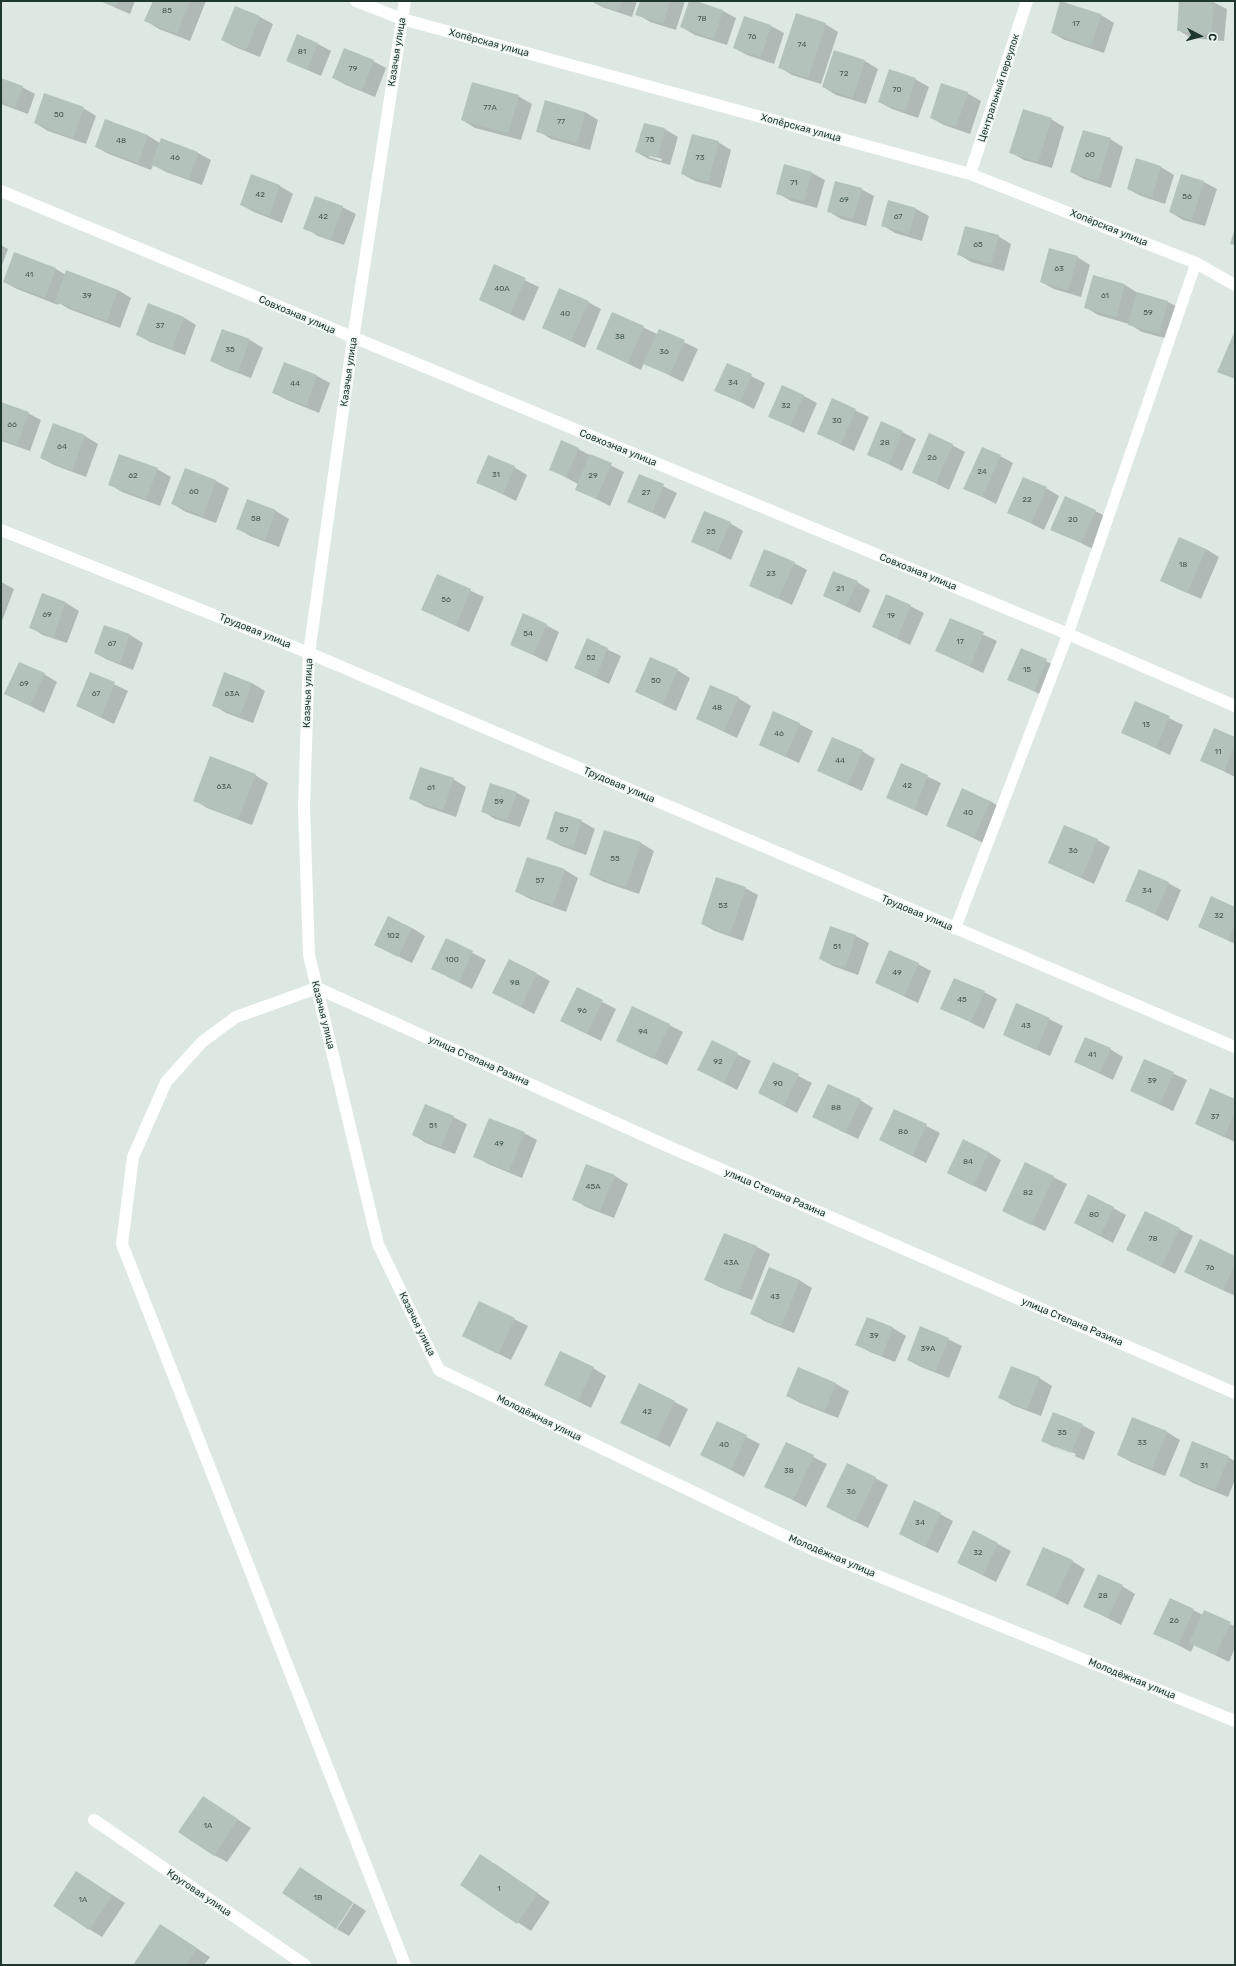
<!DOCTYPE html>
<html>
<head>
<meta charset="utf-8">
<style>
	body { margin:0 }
	#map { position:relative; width:1236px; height:1966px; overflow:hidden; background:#dde8e3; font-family:Rubik,sans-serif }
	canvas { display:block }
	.frame { position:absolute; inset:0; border:2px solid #203730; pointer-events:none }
	.north { position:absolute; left:1180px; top:16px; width:40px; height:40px; -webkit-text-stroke:3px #edf5f1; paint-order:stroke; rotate:96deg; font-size:11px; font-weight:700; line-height:16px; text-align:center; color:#203730 }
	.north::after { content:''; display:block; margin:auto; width:14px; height:18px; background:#203730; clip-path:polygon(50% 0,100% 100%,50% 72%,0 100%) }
</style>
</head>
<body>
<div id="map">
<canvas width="1236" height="1966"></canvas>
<div class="frame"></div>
<div class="north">С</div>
</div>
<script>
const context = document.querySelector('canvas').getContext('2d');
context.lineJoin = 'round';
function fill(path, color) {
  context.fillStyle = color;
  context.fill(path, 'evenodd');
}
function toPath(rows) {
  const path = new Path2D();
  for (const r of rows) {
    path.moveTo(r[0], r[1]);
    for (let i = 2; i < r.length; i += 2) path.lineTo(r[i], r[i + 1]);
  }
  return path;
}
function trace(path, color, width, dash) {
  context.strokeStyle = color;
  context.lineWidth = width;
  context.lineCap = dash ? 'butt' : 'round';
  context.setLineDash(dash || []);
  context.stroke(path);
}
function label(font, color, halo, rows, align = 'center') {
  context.font = font + ' Rubik,sans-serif';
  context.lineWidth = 3;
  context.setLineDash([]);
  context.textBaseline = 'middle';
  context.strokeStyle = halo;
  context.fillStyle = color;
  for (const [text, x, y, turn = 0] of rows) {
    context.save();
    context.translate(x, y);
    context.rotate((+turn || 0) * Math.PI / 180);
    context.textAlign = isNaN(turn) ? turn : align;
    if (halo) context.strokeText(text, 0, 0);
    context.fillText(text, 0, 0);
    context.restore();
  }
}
fill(toPath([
	[100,1,135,1,130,14],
	[154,1,206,1,190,41,159,29,146,21],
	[591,1,637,1,632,17,602,7],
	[641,1,685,1,676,30,650,22,637,14],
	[690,1,723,11,736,18,727,45,695,35,681,27],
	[1179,1,1213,2,1227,9,1224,41,1191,38,1178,30],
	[1061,3,1101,15,1114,23,1104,53,1065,40,1052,33],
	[260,17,273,24,260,57,235,47,222,40],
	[825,24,838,32,821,84,792,75,779,67],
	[771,26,784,33,774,64,747,55,734,48],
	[318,44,331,51,321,76,287,61],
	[373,61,386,68,375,97,346,85,333,78],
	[865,61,878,69,866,104,836,95,823,87],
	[1,79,22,87,35,94,28,114,1,104],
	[915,79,929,87,918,118,892,109,879,102],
	[967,93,981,101,970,134,944,125,931,118],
	[518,96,532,104,521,140,475,128,462,120],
	[83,108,96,116,86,144,48,131,35,123],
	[585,112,598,120,590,150,551,139,538,131],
	[1051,119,1064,127,1052,168,1024,160,1010,152],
	[665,129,678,137,670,165,649,159,636,152],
	[649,155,662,159,661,161,649,157],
	[147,135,160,143,162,140,198,153,211,160,202,185,166,172,153,165,151,170,109,154,96,147],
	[1110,139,1123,147,1111,188,1084,179,1071,172],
	[718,142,731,150,721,188,695,181,682,174],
	[1137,159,1161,167,1174,175,1165,204,1141,196,1128,189],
	[812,173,825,180,817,208,791,201,777,193],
	[252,176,280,186,293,194,282,223,254,212,241,205],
	[1204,182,1217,189,1205,226,1183,220,1170,212],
	[861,189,874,196,866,226,841,219,828,211],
	[888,201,916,209,929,216,922,241,895,233,882,225],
	[342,207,356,214,344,245,318,236,305,228],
	[998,236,1011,244,1004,271,971,262,958,254],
	[1,245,8,249,1,268],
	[14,254,56,269,66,275,118,290,131,298,120,328,69,309,59,303,58,305,17,289,4,282],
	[1077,257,1090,265,1081,297,1054,289,1041,282],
	[495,266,539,287,524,321,480,300],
	[1094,276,1125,285,1138,293,1168,302,1181,309,1172,340,1142,332,1129,324,1098,315,1085,307],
	[588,302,601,309,585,348,543,328],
	[613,313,657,334,659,330,698,349,683,382,644,363,641,370,597,349],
	[183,317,196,325,185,355,150,342,137,335],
	[250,340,263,348,251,378,225,368,211,361],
	[284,364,317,376,330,383,319,413,287,400,274,393],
	[727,364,765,383,754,409,716,390],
	[804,396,817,403,804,433,769,416],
	[833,400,869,417,854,451,818,434],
	[1,403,28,413,41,420,30,451,1,441],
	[882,422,916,439,902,471,868,454],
	[53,424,85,436,98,444,86,477,54,465,41,458],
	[562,441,624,472,610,506,576,489,578,484,550,469],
	[952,445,965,452,949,490,913,472],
	[1000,456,1013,463,996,504,965,488],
	[514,467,527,475,516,501,478,482],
	[157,469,171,477,160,506,122,492,109,484],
	[185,469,216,481,229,488,216,523,186,512,173,504],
	[640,475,677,493,665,519,628,501],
	[1046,488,1059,496,1044,530,1008,512],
	[247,500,276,511,289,519,279,547,250,536,237,528],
	[1095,511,1109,518,1095,550,1052,529],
	[730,523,743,531,731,560,692,541],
	[1206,549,1219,557,1201,599,1161,581],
	[794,563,807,570,792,605,750,585],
	[437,575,484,597,469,632,422,610],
	[1,582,14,589,2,621,1,620],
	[857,582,870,590,860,613,824,596],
	[42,595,66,603,79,611,67,643,43,635,30,627],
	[910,606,924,613,910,645,873,627],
	[950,619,997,641,983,673,936,651],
	[546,625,559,632,547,662,511,644],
	[105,626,130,635,143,643,133,670,108,660,95,653],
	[588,640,621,656,609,684,575,668],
	[1021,649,1060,668,1048,698,1008,679],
	[677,670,690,678,676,711,636,692],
	[91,673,128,691,114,724,77,706],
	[44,674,57,682,44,713,5,693],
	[252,683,265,691,253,723,226,713,213,705],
	[738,698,751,706,737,738,697,719],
	[1136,702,1183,725,1170,755,1123,733],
	[799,724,813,731,799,763,760,745],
	[1235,739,1235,777,1201,760],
	[862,751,875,759,862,791,818,771],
	[901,764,941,783,927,816,887,797],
	[255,775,268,783,252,825,207,808,194,800],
	[453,779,466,787,456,817,424,806,411,798],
	[517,793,530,800,520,827,495,819,482,811],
	[990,801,1003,809,987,845,947,825],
	[581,821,595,829,586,855,561,846,548,839],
	[605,831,641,843,654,851,639,894,604,882,590,875],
	[1097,840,1110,847,1094,884,1049,863],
	[528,858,565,870,578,878,566,912,530,899,517,892],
	[1168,883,1181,890,1168,921,1126,900],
	[745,888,758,895,743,941,715,931,702,924],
	[1235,908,1235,944,1199,927],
	[412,928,425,936,412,963,375,945],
	[856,936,869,943,858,975,833,966,820,959],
	[446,939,486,960,472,989,446,976],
	[918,964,931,971,918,1003,876,983],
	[537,974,550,981,534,1014,493,993],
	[577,989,616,1009,601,1041,561,1021],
	[984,992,997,999,984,1029,941,1008],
	[633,1007,683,1032,667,1065,617,1040],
	[1049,1019,1063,1026,1050,1056,1004,1035],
	[712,1042,751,1061,737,1090,699,1070],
	[1110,1049,1123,1057,1113,1080,1075,1062],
	[1144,1060,1187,1080,1173,1111,1131,1091],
	[773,1063,812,1083,797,1113,759,1093],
	[860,1100,873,1108,858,1139,813,1117],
	[1235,1100,1235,1142,1196,1124],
	[895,1110,940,1133,926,1163,881,1140],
	[453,1117,467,1124,455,1154,426,1143,413,1135],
	[524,1133,537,1140,522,1178,488,1164,475,1156],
	[988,1152,1001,1160,986,1192,948,1173],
	[1026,1164,1067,1184,1045,1231,1004,1211],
	[586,1165,615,1176,628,1184,614,1218,586,1207,573,1199],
	[1113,1208,1126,1215,1113,1243,1075,1223],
	[1145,1212,1193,1236,1175,1274,1128,1250],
	[724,1234,757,1247,770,1254,752,1300,719,1287,706,1280],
	[1235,1257,1235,1296,1199,1279],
	[799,1280,812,1288,794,1333,764,1321,751,1313],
	[867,1318,893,1328,906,1336,895,1362,870,1352,857,1345],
	[514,1319,528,1326,511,1360,463,1336],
	[948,1339,962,1346,949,1378,921,1367,908,1360],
	[593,1368,606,1376,591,1408,546,1385],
	[1039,1378,1052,1386,1041,1416,1012,1405,999,1397],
	[836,1384,849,1391,838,1418,800,1403,787,1396],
	[675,1402,688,1409,670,1447,621,1422],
	[1133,1419,1167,1432,1180,1440,1165,1476,1131,1462,1118,1455],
	[717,1422,760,1444,744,1477,702,1455],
	[1082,1425,1095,1432,1084,1460,1056,1448,1042,1441],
	[1055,1445,1076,1454,1075,1456,1055,1448],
	[786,1443,827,1464,806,1507,766,1486],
	[1228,1457,1235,1461,1235,1480,1228,1497,1193,1483,1180,1475],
	[875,1478,888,1485,868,1528,827,1507],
	[940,1514,953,1521,938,1553,913,1541],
	[998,1544,1011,1551,996,1582,958,1563],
	[1072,1561,1085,1569,1068,1605,1027,1584],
	[1122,1586,1135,1594,1121,1625,1084,1606],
	[1170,1599,1203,1615,1235,1626,1235,1648,1229,1662,1194,1645,1191,1652,1155,1633],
	[203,1797,251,1828,227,1862,214,1855],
	[494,1863,550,1902,531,1931,461,1885],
	[300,1868,353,1902,335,1928],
	[77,1872,125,1903,102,1937,89,1929],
	[354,1903,366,1911,349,1936,337,1929],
	[161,1925,210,1957,204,1965,134,1965]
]), '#0003');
fill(toPath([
	[101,1,119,1,116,7],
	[153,1,190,1,177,34,144,21],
	[591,1,622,1,618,11],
	[640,1,670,1,663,24,635,15],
	[689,1,696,1,723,10,714,39,680,27],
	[1060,1,1101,14,1091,46,1051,33],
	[1179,1,1214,1,1211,34,1177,31],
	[235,6,260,16,246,50,221,40],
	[796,13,826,23,808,78,778,68],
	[744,16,771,25,761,57,733,48],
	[297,34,318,43,307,70,286,61],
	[344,48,374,60,362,90,332,78],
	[834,50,865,60,853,98,822,87],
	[889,69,916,78,905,111,878,102],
	[1,78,23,86,15,107,1,102],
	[472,82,519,95,508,133,461,120],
	[941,83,968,92,956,127,930,118],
	[44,93,84,107,73,138,34,123],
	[545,100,585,112,577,143,536,132],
	[1023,109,1052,118,1038,162,1009,153],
	[105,119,148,135,138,163,95,147],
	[644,123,665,128,657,158,635,152],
	[1083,130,1111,138,1098,181,1070,172],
	[692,134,719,141,708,182,681,174],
	[161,138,198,152,189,179,151,165],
	[1136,158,1161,166,1152,197,1127,189],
	[784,164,812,172,804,201,776,194],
	[251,174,280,185,269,216,240,205],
	[1181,174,1204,181,1192,220,1169,212],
	[835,181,862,188,853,219,827,212],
	[315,196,343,206,331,239,303,229],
	[888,200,916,208,909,234,881,226],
	[965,226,999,235,991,264,957,255],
	[1235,228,1235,245,1230,244],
	[1049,248,1078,256,1068,290,1040,282],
	[14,252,56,268,45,298,3,282],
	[494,264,526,278,510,314,479,300],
	[66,270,118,290,107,321,55,302],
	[1093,275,1125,284,1116,317,1084,308],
	[559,288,589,301,571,341,542,328],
	[1137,292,1168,301,1159,333,1128,325],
	[148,303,184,317,172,349,136,335],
	[612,312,644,326,628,363,596,349],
	[222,329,250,339,238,372,210,361],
	[659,329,685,340,670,375,643,364],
	[1234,333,1235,334,1235,379,1217,372],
	[284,362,317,375,306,406,272,393],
	[727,363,752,374,740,402,714,391],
	[782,385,804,395,790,426,768,417],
	[832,398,856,409,841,444,817,434],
	[1,402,29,412,17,445,1,439],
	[881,421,903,431,889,464,867,455],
	[53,423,85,435,72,470,40,458],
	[929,433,953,444,936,483,912,473],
	[561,440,579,448,566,477,549,470],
	[982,447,1001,455,982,497,963,489],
	[119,454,158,468,146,499,108,485],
	[590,454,612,463,596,499,575,490],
	[488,455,515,466,503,494,476,483],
	[185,468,216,480,203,516,171,504],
	[639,474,664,484,652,513,627,502],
	[1023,477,1047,487,1031,523,1007,513],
	[1065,496,1096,510,1081,543,1050,530],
	[247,499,276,510,265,540,236,529],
	[704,511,731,522,717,553,691,542],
	[1179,537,1206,549,1187,593,1160,581],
	[764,549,795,562,778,599,749,586],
	[833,571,858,581,846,606,823,596],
	[437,574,471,589,456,625,421,610],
	[42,593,66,602,53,637,29,628],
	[886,594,911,605,897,638,872,627],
	[523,613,547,624,533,655,510,645],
	[950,618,984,632,970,666,935,651],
	[104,625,130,634,120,663,94,653],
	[587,638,608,648,596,677,574,668],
	[1021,648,1047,659,1034,691,1007,680],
	[650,657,678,669,663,704,635,692],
	[19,662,45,673,30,706,4,694],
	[90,672,115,682,101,717,76,706],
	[224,672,252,683,240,716,212,706],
	[710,685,739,697,724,731,696,719],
	[1135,701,1170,716,1156,748,1121,733],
	[773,711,800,723,785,757,759,745],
	[1214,728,1235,737,1235,744,1224,771,1200,761],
	[832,737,863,750,848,784,817,771],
	[210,756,256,774,238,819,193,801],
	[901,763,928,775,914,810,886,798],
	[420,767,454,778,443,810,409,799],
	[490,783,517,792,507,820,481,812],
	[962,788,990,801,974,838,946,826],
	[555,811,582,820,573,848,546,839],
	[1064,825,1098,839,1081,878,1048,863],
	[604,830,641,842,626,887,589,875],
	[527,857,565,869,553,905,515,892],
	[1139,869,1169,882,1155,914,1125,901],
	[716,877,746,887,730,934,701,924],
	[1211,896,1235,907,1235,924,1228,940,1198,927],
	[388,916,412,928,398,957,374,945],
	[830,926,856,935,845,968,819,959],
	[446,938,473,951,459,982,431,969],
	[889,950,919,963,904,996,875,983],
	[509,959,537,973,521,1007,492,993],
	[954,978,985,991,971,1022,940,1009],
	[577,987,603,1000,587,1034,560,1021],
	[1016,1003,1050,1018,1036,1050,1003,1035],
	[632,1006,670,1024,653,1059,616,1041],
	[1085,1037,1111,1048,1100,1073,1074,1062],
	[712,1040,738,1053,724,1083,697,1070],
	[1144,1059,1174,1072,1160,1104,1130,1091],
	[773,1062,799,1074,784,1106,758,1093],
	[828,1084,861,1099,845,1133,812,1117],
	[1210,1088,1235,1099,1235,1110,1224,1137,1195,1124],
	[425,1104,454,1116,441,1147,412,1135],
	[894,1109,927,1124,912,1156,879,1140],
	[489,1118,525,1132,509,1171,473,1157],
	[963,1139,989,1152,973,1186,947,1173],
	[1025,1162,1054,1176,1031,1225,1002,1211],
	[586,1164,615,1175,600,1211,572,1200],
	[1088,1194,1114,1207,1100,1236,1074,1223],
	[1145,1211,1180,1228,1161,1267,1126,1250],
	[724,1233,757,1246,738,1294,704,1280],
	[1200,1239,1235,1256,1235,1264,1223,1290,1184,1272],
	[769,1267,800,1280,781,1326,750,1314],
	[479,1301,515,1318,498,1354,462,1336],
	[867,1317,893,1327,882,1356,855,1345],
	[920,1326,949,1338,935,1372,907,1360],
	[560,1351,594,1367,578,1401,544,1385],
	[1011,1366,1040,1377,1027,1409,998,1398],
	[798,1367,836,1383,825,1411,786,1396],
	[639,1383,675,1401,656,1440,620,1423],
	[1053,1412,1083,1424,1071,1453,1041,1441],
	[1132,1417,1167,1431,1152,1469,1117,1455],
	[717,1421,747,1435,731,1470,700,1455],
	[1192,1441,1229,1456,1215,1490,1179,1476],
	[786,1442,814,1455,793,1500,764,1487],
	[847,1463,876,1477,855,1522,826,1507],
	[914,1500,941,1513,925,1547,899,1534],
	[973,1530,998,1543,983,1575,957,1563],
	[1043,1547,1073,1560,1055,1598,1026,1585],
	[1098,1574,1123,1585,1108,1618,1083,1607],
	[1170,1598,1194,1609,1178,1645,1153,1634],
	[1204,1610,1231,1622,1215,1655,1189,1643],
	[203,1796,238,1819,214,1856,178,1832],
	[480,1854,538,1893,517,1924,460,1885],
	[300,1867,353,1903,336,1929,282,1893],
	[76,1871,112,1895,89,1930,53,1906],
	[160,1924,197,1948,186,1965,133,1965]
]), '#b3c3bc');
trace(toPath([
	[955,929,1068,634,1196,263]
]), '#fff', 11);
trace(toPath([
	[356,1,402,19,970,174,1196,263,1235,285],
	[970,174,1027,1],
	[1,191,1068,634,1235,706],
	[309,653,304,807,309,955,378,1244,439,1370,814,1550,1235,1721],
	[94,1820,305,1965],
	[405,1965,122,1244,133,1157,166,1082,202,1042,236,1017,317,988,665,1145,1235,1393]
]), '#fff', 12);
trace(toPath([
	[1,530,309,653,1235,1047],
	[309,653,353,339,405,1]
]), '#fff', 12);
label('8px', '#455a53', null, [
	["85",167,11],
	["78",702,19],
	["17",1076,24],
	["76",752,37],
	["74",802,45],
	["81",302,52],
	["79",353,69],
	["72",844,74],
	["70",897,90],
	["77А",490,108],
	["50",59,115],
	["77",561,122],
	["75",650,140],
	["48",121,141],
	["60",1090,155],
	["46",175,158],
	["73",700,158],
	["71",794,183],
	["42",260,195],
	["56",1187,197],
	["69",844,200],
	["42",323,217],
	["67",898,217],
	["65",978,245],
	["63",1059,269],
	["41",29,275],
	["40А",502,289],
	["39",87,296],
	["61",1105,296],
	["59",1148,313],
	["40",565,314],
	["37",160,326],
	["38",620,337],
	["35",230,350],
	["36",664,352],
	["34",733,383],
	["44",295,384],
	["32",786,406],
	["30",837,421],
	["66",12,425],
	["28",885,443],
	["64",62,447],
	["26",932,458],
	["24",982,472],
	["31",496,475],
	["62",133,476],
	["29",593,476],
	["60",194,492],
	["27",646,493],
	["22",1027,500],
	["58",256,519],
	["20",1073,520],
	["25",711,532],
	["18",1183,565],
	["23",771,574],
	["21",840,589],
	["56",446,600],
	["69",47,615],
	["19",891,616],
	["54",528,634],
	["17",960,642],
	["67",112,644],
	["52",591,658],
	["15",1027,670],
	["50",656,681],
	["69",24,684],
	["67",96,694],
	["63А",232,694],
	["48",717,708],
	["13",1146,725],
	["46",779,734],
	["11",1218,752],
	["44",840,761],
	["42",907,786],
	["63А",224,787],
	["61",431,788],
	["59",499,802],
	["40",968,813],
	["57",564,830],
	["36",1073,851],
	["55",615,859],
	["57",540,881],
	["34",1147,891],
	["53",723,906],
	["32",1219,916],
	["102",393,936],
	["51",837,947],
	["100",452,960],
	["49",897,973],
	["98",515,983],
	["45",962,1000],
	["96",582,1011],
	["43",1026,1026],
	["94",643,1032],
	["41",1092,1055],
	["92",718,1062],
	["39",1152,1081],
	["90",778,1084],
	["88",836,1108],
	["37",1215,1117],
	["51",433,1126],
	["86",903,1132],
	["49",499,1144],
	["84",968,1162],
	["45А",593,1187],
	["82",1028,1193],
	["80",1094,1215],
	["78",1153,1239],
	["43А",731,1263],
	["76",1210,1268],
	["43",775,1297],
	["39",874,1336],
	["39А",928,1349],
	["42",647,1412],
	["35",1062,1433],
	["33",1142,1443],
	["40",724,1445],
	["31",1204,1466],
	["38",789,1471],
	["36",851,1492],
	["34",920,1523],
	["32",978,1553],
	["28",1103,1596],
	["26",1174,1621],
	["1А",208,1826],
	["1",499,1889],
	["1В",318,1898],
	["1А",83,1900]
]);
label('10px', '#203730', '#edf5f1', [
	["Хопёрская улица",489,43,15],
	["Казачья улица",397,52,-81],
	["Центральный переулок",999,88,-72],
	["Хопёрская улица",801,128,15],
	["Хопёрская улица",1109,228,22],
	["Совхозная улица",297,315,23],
	["Казачья улица",349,372,-82],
	["Совхозная улица",618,448,22],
	["Совхозная улица",918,572,22],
	["Трудовая улица",255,631,22],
	["Казачья улица",308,693,-88],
	["Трудовая улица",619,785,23],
	["Трудовая улица",917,913,23],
	["Казачья улица",323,1015,76],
	["улица Степана Разина",479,1061,24],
	["улица Степана Разина",775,1193,23],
	["улица Степана Разина",1072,1322,23],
	["Казачья улица",417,1324,64],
	["Молодёжная улица",539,1418,26],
	["Молодёжная улица",832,1556,23],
	["Молодёжная улица",1132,1679,22],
	["Круговая улица",199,1893,34]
]);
</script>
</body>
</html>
